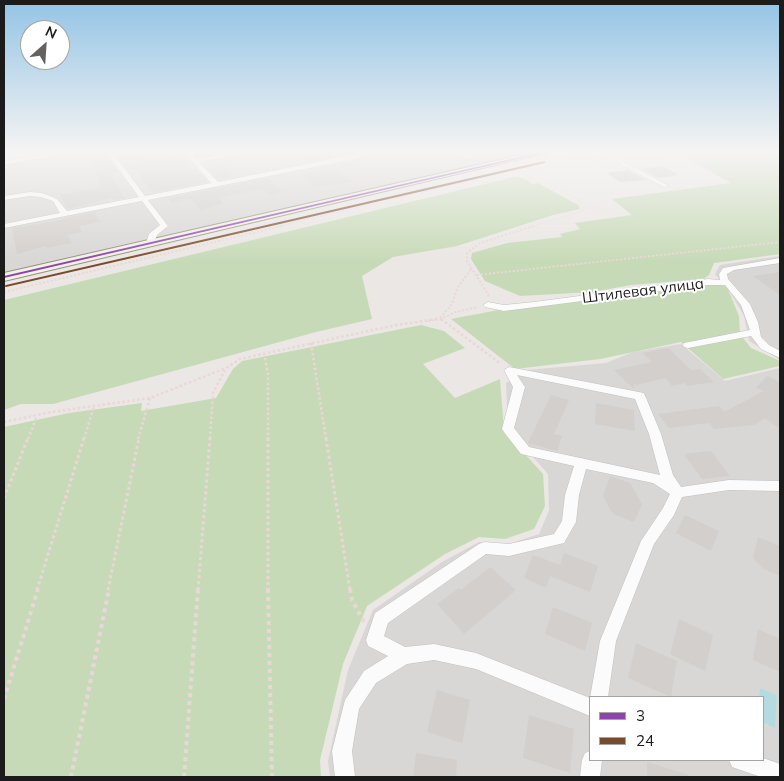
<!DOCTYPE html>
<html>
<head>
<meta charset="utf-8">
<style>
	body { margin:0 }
	#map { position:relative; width:784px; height:781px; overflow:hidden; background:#eae7e4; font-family:Mulish,sans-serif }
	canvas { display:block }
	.frame { position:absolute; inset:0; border:5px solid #1b1b1b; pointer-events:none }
	.legend { position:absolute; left:589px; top:696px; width:175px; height:65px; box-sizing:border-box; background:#fff; border:1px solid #a4a4a4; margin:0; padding:6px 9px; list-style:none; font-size:15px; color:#1b1b1b }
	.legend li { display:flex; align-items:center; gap:10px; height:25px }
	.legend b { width:25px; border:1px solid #a4a4a4 }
	.north { position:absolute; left:20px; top:20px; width:50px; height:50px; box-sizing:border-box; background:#fff; border:1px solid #a4a4a4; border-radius:50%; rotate:26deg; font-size:14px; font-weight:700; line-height:20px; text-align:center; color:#1b1b1b }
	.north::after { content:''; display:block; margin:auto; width:18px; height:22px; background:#636261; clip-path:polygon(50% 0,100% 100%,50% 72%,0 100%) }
</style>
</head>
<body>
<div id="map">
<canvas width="784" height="781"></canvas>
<div class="frame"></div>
<ul class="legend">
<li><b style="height:6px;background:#8e44ad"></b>3</li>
<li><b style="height:6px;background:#7a4b2a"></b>24</li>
</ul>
<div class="north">N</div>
</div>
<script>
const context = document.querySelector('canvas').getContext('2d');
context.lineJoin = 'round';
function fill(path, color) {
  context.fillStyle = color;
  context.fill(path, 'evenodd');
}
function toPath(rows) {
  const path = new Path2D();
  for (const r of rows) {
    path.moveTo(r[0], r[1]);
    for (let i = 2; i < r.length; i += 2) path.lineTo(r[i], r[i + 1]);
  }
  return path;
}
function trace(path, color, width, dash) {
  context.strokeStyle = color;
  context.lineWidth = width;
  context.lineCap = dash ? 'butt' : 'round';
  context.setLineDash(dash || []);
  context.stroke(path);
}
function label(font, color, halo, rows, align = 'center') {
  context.font = font + ' Mulish,sans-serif';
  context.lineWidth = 4;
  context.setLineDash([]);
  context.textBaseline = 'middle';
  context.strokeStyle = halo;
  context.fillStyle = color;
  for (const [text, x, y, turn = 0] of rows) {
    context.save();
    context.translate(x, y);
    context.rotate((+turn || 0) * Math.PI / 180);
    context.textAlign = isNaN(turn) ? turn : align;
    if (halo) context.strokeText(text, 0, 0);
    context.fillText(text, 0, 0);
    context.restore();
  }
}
fill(toPath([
	[71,153,530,153,4,273,4,164],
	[780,256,780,360,749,341,744,316,731,294,715,274,720,265],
	[681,344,725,381,780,368,780,777,330,777,328,761,348,670,373,610,442,562,479,542,509,544,539,534,549,510,548,474,508,429,506,383,527,370,606,363,633,352],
	[590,697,763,697,763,760,590,760]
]), '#d9d7d5');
fill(toPath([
	[678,153,774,153,780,156,780,254,714,263,709,275,704,279,631,285,593,292,520,296,485,281,471,259,472,253,507,243,562,237,560,234,580,229,575,223,632,215,612,199,731,183],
	[518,176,533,184,538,183,578,205,580,209,553,215,457,246,393,257,362,276,372,319,316,332,53,404,21,404,4,410,4,300],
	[706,281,727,287,739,316,740,334,751,348,780,361,780,366,723,379,681,342,600,359,515,369,451,319,504,309],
	[421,325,444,331,465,348,423,364,455,398,500,379,504,431,543,474,545,506,534,529,505,539,479,537,445,554,367,606,343,664,320,760,321,777,4,777,4,427,69,413,142,403,141,411,216,398,233,369,242,361]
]), '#c7dab7');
fill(toPath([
	[760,688,777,695,775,728,763,722,763,697,759,697]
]), '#b4dce0');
fill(toPath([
	[120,153,161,153,161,159,178,156,191,171,197,170,207,182,153,193,136,170,128,170,118,157,122,156],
	[297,153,342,153,343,155,309,162],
	[109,159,118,172,110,173,125,198,113,200,112,198,68,209,60,195,101,187,91,161],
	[349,162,355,166,338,169,352,181,350,182,315,187,301,174,320,170,317,168],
	[224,165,235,177,219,180,207,168],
	[663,166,679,175,658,178,641,169],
	[628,170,646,180,620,182,606,173],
	[267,178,282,192,269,195,263,189,218,198,224,203,201,210,191,199,172,203,168,198],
	[95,212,100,222,79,226,82,232,67,235,72,243,47,248,46,246,17,254,12,228,61,220,60,219],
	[780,272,780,295,753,276],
	[668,348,691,370,700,369,714,382,687,386,685,383,672,386,666,378,636,385,634,382,634,389,614,370,652,362,643,353],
	[767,376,780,382,780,429,765,418,754,425,714,429,709,423,669,428,658,414,719,406,724,412,764,391,756,388],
	[551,395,569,400,554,434,562,436,557,451,528,443],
	[596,403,634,410,635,431,595,424],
	[711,451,730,476,702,479,684,454],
	[610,476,630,483,642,504,634,522,613,514,603,496],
	[685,515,719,531,711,551,676,533],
	[758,537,780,546,780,576,764,569,753,558],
	[564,553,598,566,590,592,550,576,546,588,524,578,533,555,560,565],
	[490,567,516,590,464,634,437,604,459,588,461,590],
	[553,607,592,623,585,651,545,634],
	[679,619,713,635,705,671,670,654],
	[758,629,780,639,780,672,753,660],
	[636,643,677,661,671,697,628,678],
	[437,690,470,700,462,743,427,732],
	[529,715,574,729,570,773,523,758],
	[416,753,457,760,456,777,413,777],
	[647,762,689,775,688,777,647,777]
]), '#d2cfcc');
const minor = toPath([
	[52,153,66,153,4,165,4,161,52,153],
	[107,153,113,153,145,196,211,183,185,153,191,153,196,159,229,153,243,153,199,162,218,182,361,153,370,153,355,159,148,200,168,226,157,235,154,243,150,245,146,243,149,234,160,225,142,201,4,228,4,224,60,213,53,201,41,197,30,196,4,200,4,196,30,192,42,193,57,199,67,211,139,197,107,153],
	[456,153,464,153,474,158,469,159,456,153],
	[606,153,613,153,626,163,669,186,664,187,622,165,606,153],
	[780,258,780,263,734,270,727,274,728,279,750,304,758,322,761,337,769,345,780,351,780,358,761,349,751,336,688,348,684,347,683,345,684,343,750,330,741,305,725,285,708,285,504,311,485,307,483,305,488,302,504,305,534,302,708,279,720,280,719,274,723,268,780,258],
	[509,367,644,393,661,434,673,475,681,487,729,480,780,481,780,491,729,490,682,497,674,515,654,544,616,641,608,697,590,698,600,641,641,541,663,508,670,494,653,483,586,469,579,495,576,522,564,543,509,556,486,554,388,623,384,636,405,647,434,644,476,653,590,698,590,716,476,669,434,660,407,664,376,683,359,709,352,751,355,777,335,777,332,751,345,700,364,671,388,656,368,646,366,640,375,613,479,544,484,542,509,544,554,534,562,521,565,495,574,466,521,454,504,432,502,429,513,387,504,370,509,367],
	[517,375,635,399,649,434,660,475,529,447,514,428,525,387,517,375],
	[590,751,590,760,602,760,600,777,580,777,582,760,585,753,590,751],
	[763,758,780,764,780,777,761,777,732,767,729,760,763,760,763,758]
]);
const secondary = toPath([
	[530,153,546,153,4,281,4,273,530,153]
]);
trace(minor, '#c2c1c0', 1);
trace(secondary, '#95937c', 2);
trace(toPath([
	[630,157,688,153],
	[364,162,379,172,392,177],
	[128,163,179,154],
	[545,164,549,167,529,171,526,175,582,201,586,204,582,211],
	[549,167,605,159],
	[720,177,780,174],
	[277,227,589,153],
	[530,227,582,211,596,204]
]), '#ead7d6', 1, [1, 1]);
trace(toPath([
	[477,275,780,242],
	[4,292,282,226],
	[489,296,467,261,467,253,480,243,534,226],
	[440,318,452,304,458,287,471,269],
	[440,319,442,321],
	[428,321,440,319,456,312,478,307]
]), '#ead7d6', 2, [2, 2]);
trace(toPath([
	[441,319,501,364],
	[311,343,326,439],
	[264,353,268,374,268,439],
	[4,422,52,412,150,398,226,368,240,359,396,325,437,319],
	[28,439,37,416],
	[84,439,94,406],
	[138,439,150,398],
	[210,439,213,393,225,370]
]), '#ead7d6', 2.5, [2.5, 2.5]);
trace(toPath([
	[268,438,268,590],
	[326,438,350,590],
	[4,498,28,438],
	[37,590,84,438],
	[108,590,139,438],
	[198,590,210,438]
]), '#ead7d6', 3, [3, 3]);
trace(toPath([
	[268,589,272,777],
	[350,589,352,600,364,622],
	[4,699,38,589],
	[71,777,109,589],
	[184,777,198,589]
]), '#ead7d6', 4, [4, 4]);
fill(minor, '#fcfbfb');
fill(secondary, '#f2f1e8');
fill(toPath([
	[537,153,544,153,4,278,4,276,537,153]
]), '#8e44ad');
fill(toPath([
	[544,161,546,162,545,163,6,287,4,286,6,285,544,161]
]), '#7a4b2a');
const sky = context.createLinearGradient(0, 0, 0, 262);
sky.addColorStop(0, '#93c4e5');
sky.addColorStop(0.58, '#f6f4f3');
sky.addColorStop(1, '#f6f4f300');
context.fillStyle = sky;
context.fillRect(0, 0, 784, 262);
label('15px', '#1b1b1b', '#fff', [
	["Штилевая улица",643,291,-7]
]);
</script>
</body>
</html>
